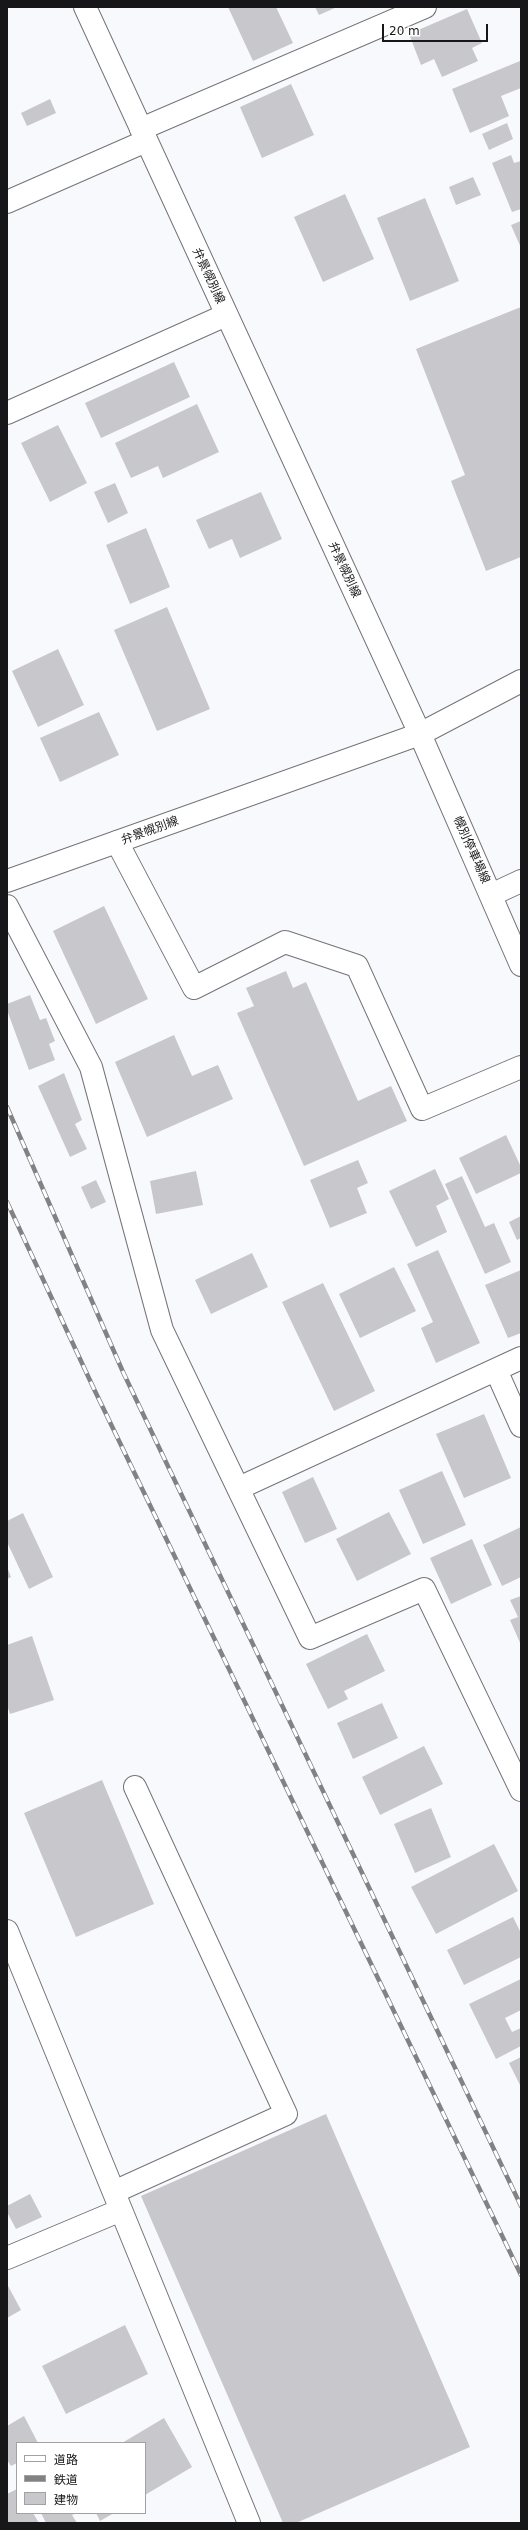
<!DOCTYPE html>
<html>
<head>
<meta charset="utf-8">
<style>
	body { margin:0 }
	#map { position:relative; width:528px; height:2530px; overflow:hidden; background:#f8f9fd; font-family:"DejaVu Sans","Noto Sans JP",sans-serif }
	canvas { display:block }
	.frame { position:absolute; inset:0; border:8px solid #171719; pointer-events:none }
	.legend { position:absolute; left:16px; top:2442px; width:130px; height:72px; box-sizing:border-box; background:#fff; border:1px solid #a2a2a3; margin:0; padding:5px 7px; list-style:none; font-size:12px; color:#171719 }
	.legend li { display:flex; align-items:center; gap:8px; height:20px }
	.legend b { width:20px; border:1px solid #a2a2a3 }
	.scale { position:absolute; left:382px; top:24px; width:106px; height:18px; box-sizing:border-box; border:2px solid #171719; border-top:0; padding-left:5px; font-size:12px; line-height:14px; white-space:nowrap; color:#171719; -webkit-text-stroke:3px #fff; paint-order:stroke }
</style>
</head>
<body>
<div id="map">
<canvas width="528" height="2530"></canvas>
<div class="frame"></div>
<ul class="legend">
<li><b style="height:5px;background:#fff"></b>道路</li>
<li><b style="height:5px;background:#828285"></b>鉄道</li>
<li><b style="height:11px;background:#c7c7cc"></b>建物</li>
</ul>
<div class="scale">20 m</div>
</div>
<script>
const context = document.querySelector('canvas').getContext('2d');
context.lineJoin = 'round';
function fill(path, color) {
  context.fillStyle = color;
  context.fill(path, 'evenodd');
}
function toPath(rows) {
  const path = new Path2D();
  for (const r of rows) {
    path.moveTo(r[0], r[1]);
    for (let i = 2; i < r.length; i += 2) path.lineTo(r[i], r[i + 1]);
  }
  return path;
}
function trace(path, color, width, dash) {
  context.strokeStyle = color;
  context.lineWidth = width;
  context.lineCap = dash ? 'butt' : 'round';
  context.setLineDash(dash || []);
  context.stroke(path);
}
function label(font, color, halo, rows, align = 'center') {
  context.font = font + ' "DejaVu Sans","Noto Sans JP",sans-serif';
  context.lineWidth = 3;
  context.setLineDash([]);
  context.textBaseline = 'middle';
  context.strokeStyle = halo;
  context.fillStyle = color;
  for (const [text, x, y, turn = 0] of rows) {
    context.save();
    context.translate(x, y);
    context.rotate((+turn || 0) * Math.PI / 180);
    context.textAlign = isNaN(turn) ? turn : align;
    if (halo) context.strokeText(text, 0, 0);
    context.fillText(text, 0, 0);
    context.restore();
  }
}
fill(toPath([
	[228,7,276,7,293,43,253,61],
	[315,7,337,7,319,15],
	[467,9,482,43,472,48,478,61,442,77,434,59,421,65,409,34],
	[520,61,521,88,501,96,509,116,470,133,452,89],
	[291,84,314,135,262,158,240,107],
	[50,99,56,113,27,126,21,113],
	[507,123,513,139,489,150,482,134],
	[511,155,514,163,521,161,521,209,512,212,492,163],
	[473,177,481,195,456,205,449,187],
	[345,194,374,259,323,282,294,217],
	[425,198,459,281,410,301,377,218],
	[521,221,521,248,511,225],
	[521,307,521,557,486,571,451,481,465,475,416,349],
	[174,362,190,397,101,438,85,403],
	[197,404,219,452,163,478,158,466,131,478,115,443],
	[58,425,87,483,50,502,21,443],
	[115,483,128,513,108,523,94,492],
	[261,492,282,539,240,558,232,539,209,549,196,520],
	[146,528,170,587,130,604,106,545],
	[167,607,210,709,157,731,114,630],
	[58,649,84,705,38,727,12,671],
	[99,712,119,755,60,782,40,738],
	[104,906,148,999,96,1024,53,931],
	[286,971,293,988,306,982,358,1101,391,1086,407,1121,304,1166,237,1013,254,1006,246,988],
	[30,995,40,1020,46,1018,55,1041,49,1044,55,1060,29,1070,7,1010,7,1004],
	[174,1035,192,1076,218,1065,233,1099,147,1137,115,1062],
	[64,1073,82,1120,75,1124,87,1149,70,1157,38,1086],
	[506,1135,521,1167,521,1173,476,1194,459,1158],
	[358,1160,368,1183,357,1188,367,1213,330,1228,310,1180],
	[435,1169,449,1199,436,1206,447,1232,416,1247,389,1191],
	[196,1171,203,1205,156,1214,150,1181],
	[462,1176,485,1227,494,1223,511,1262,485,1274,445,1184],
	[96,1180,106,1202,91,1209,81,1187],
	[521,1216,521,1238,517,1240,509,1222],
	[438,1250,480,1343,436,1363,421,1328,433,1322,407,1264],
	[252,1253,268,1287,211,1314,195,1280],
	[394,1267,416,1311,360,1338,339,1294],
	[521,1270,521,1333,508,1338,485,1285],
	[323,1283,375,1391,334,1411,282,1302],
	[484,1414,511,1478,464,1498,436,1434],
	[442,1471,466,1525,423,1544,399,1490],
	[313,1477,337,1529,305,1543,282,1492],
	[389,1512,411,1554,357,1581,336,1539],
	[23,1513,53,1577,29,1589,7,1542,7,1521],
	[521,1527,521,1577,502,1586,483,1545],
	[472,1539,492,1585,451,1604,430,1558],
	[7,1567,11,1577,7,1579],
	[521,1596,521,1645,510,1620,518,1617,510,1600],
	[367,1634,385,1671,344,1691,348,1699,328,1709,306,1664],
	[32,1636,54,1700,10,1714,7,1705,7,1645],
	[382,1703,398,1738,353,1759,337,1723],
	[424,1746,443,1784,380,1815,362,1777],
	[102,1780,154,1904,76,1937,24,1813],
	[431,1808,451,1857,415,1873,394,1824],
	[494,1844,518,1891,436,1934,411,1887],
	[513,1917,521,1933,521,1957,464,1985,447,1950],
	[521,1979,521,2010,505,2018,512,2032,521,2028,521,2046,496,2059,469,2004],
	[521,2057,521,2087,509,2063],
	[326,2114,470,2447,296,2523,283,2523,141,2196],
	[30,2194,42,2217,16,2229,7,2212,7,2206],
	[7,2284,21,2310,7,2318],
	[125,2325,148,2374,66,2414,42,2366],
	[24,2416,38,2443,17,2443,17,2463,11,2466,7,2460,7,2426],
	[164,2418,192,2467,145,2495,145,2443,122,2443],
	[17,2489,17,2513,33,2513,39,2523,7,2523,7,2494],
	[41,2513,77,2513,72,2515,77,2523,46,2523],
	[96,2513,114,2513,100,2521]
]), '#c7c7cc');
const minor = toPath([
	[141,129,425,7],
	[7,202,146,141],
	[7,413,226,315],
	[420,734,521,681],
	[117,842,194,988,285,942,357,966,422,1109,521,1067],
	[491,895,521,881],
	[7,906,91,1067,162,1330,310,1638,424,1589,521,1790],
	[496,1370,521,1426],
	[239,1488,521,1358],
	[7,1931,249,2523],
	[114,2192,286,2114,135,1787],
	[7,2258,121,2210]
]);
const major = toPath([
	[85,7,420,734,521,965],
	[7,881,420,734]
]);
trace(minor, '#747478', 24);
trace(major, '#747478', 24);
trace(minor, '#fff', 22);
trace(major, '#fff', 22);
const rail = toPath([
	[7,1107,123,1372,521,2206],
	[7,1202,94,1389,521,2275]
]);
trace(rail, '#828285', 4.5);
trace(rail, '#fff', 3, [9]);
label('12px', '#171719', '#fff', [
	["弁景幌別線",208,276,65],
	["弁景幌別線",344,570,65],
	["弁景幌別線",150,831,-20],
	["幌別停車場線",471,850,66]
]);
</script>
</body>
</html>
